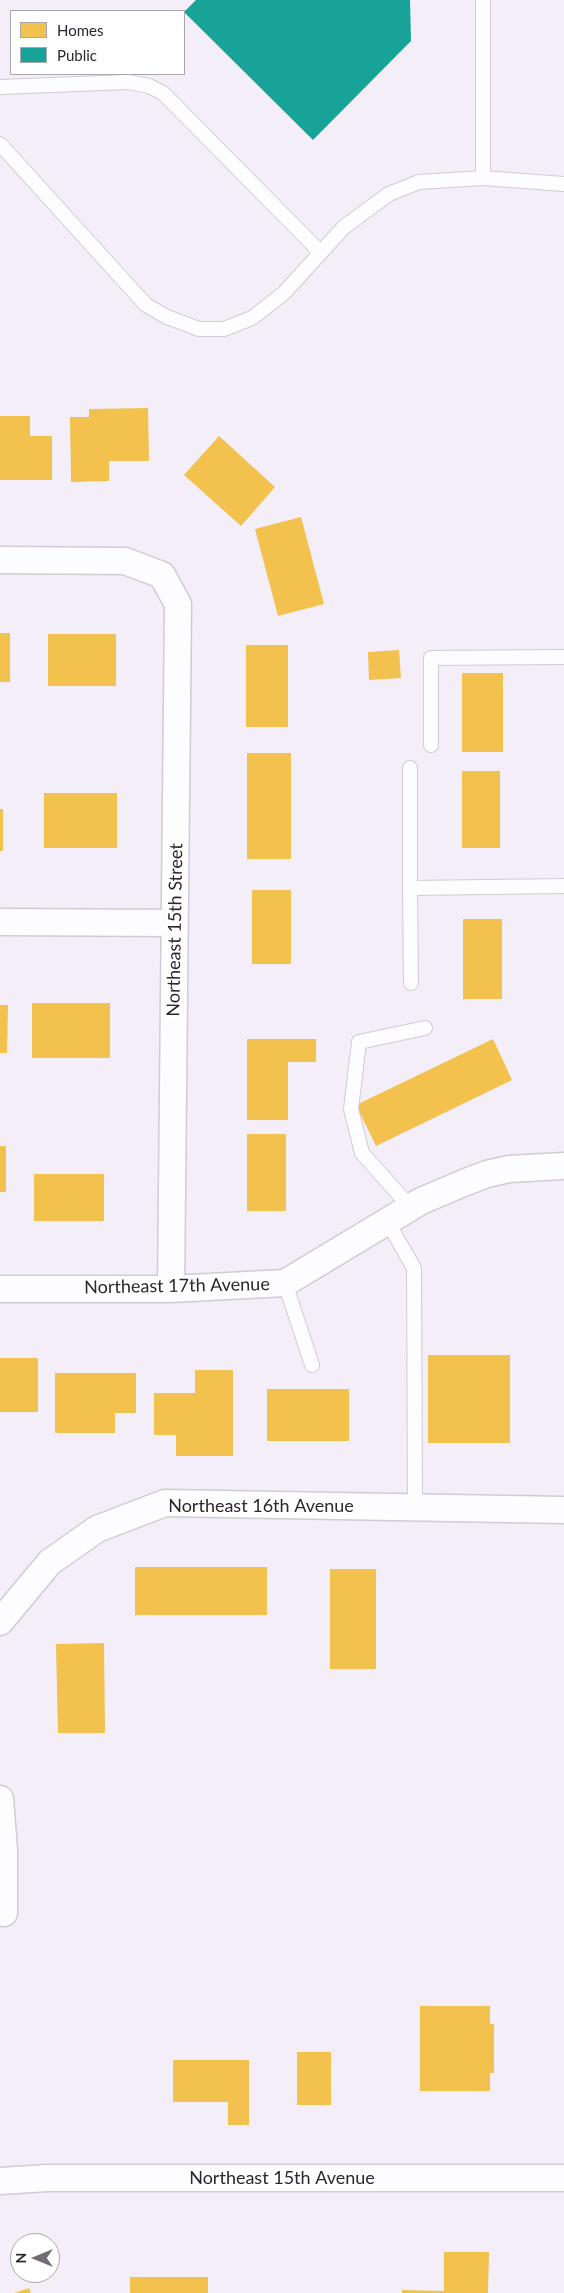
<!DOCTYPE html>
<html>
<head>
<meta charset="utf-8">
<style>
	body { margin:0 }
	#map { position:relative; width:564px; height:2293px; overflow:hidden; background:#f4eef9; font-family:Lato,sans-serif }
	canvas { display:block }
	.legend { position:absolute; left:10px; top:10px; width:175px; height:65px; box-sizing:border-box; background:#fff; border:1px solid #aaa8ac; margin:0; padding:6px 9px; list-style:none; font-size:15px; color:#2b262f }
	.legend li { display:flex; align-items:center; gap:10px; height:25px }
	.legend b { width:25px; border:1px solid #aaa8ac }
	.north { position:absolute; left:10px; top:2233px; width:50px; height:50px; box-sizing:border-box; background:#fff; border:1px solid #aaa8ac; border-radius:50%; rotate:270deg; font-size:14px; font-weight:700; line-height:20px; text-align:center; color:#2b262f }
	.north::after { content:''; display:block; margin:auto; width:18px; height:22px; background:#716c76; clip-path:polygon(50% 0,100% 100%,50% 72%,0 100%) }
</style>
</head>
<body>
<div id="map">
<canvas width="564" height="2293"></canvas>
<ul class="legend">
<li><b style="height:14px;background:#f2c14e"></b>Homes</li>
<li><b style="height:14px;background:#17a398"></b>Public</li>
</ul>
<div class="north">N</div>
</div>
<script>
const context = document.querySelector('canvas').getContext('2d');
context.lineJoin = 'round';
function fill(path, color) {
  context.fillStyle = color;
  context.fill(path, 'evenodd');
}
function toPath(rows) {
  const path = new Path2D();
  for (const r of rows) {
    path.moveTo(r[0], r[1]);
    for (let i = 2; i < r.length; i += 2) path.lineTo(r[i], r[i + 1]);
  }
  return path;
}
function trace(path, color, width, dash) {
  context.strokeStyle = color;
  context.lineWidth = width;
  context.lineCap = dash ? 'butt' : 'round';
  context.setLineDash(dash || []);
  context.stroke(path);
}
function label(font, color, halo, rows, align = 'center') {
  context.font = font + ' Lato,sans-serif';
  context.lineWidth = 5;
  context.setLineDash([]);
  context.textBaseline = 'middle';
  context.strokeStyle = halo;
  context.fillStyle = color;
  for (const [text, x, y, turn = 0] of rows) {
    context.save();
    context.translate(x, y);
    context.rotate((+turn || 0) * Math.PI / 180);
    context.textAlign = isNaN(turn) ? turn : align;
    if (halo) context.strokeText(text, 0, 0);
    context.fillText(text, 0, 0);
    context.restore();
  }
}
fill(toPath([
	[148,408,149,461,109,461,109,481,71,482,70,417,89,417,89,409],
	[0,416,30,416,30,436,52,436,52,480,0,480],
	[219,436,275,487,241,526,184,475],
	[301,517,324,604,278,616,255,529],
	[0,633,10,633,10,682,0,682],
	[48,634,116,634,116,686,48,686],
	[246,645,288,645,288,727,246,727],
	[399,650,401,678,369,680,368,652],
	[462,673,503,673,503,752,462,752],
	[247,753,291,753,291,859,247,859],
	[462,771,500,771,500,848,462,848],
	[44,793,117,793,117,848,44,848],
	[0,809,3,809,3,851,0,851],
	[252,890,291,890,291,964,252,964],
	[463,919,502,919,502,999,463,999],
	[32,1003,110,1003,110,1058,32,1058],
	[0,1005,8,1005,7,1053,0,1053],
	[247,1039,316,1039,316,1062,288,1062,288,1120,247,1120],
	[493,1039,512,1080,376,1146,356,1105],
	[247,1134,286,1134,286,1211,247,1211],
	[0,1146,6,1146,6,1192,0,1192],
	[34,1174,104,1174,104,1221,34,1221],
	[428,1355,510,1355,510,1443,428,1443],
	[0,1358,38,1358,38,1412,0,1412],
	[195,1370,233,1370,233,1456,176,1456,176,1435,154,1435,154,1393,195,1393],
	[55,1373,136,1373,136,1413,115,1413,115,1433,55,1433],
	[267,1389,349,1389,349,1441,267,1441],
	[135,1567,267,1567,267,1615,135,1615],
	[330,1569,376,1569,376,1669,330,1669],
	[104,1643,105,1733,58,1733,56,1644],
	[420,2006,490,2006,490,2024,494,2024,494,2073,490,2073,490,2091,420,2091],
	[297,2052,331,2052,331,2105,297,2105],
	[173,2060,249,2060,249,2125,228,2125,228,2102,173,2102],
	[444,2252,489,2252,488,2293,402,2293,402,2290,444,2291],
	[130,2277,208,2277,208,2293,130,2293],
	[29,2288,31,2293,14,2293]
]), '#f2c14e');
fill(toPath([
	[196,0,410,0,411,41,313,140,184,12]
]), '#17a398');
const service = toPath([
	[483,0,483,178],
	[0,87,128,82,149,86,163,93,321,253],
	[0,144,146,305,167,317,199,329,224,329,252,318,284,293,344,227,389,194,419,182,483,178,564,184],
	[431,745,431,658,564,657],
	[410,768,410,888],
	[411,983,410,888,564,886],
	[410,1207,362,1153,351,1109,359,1042,425,1028],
	[387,1221,414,1268,415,1508],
	[285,1283,312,1365]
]);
const minor = toPath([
	[0,560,125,561,162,575,178,604,171,1289],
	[0,922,175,923],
	[0,1289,171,1289,285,1283,421,1201,466,1182,487,1174,509,1169,564,1166],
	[0,1622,50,1562,97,1529,165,1503,564,1510],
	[0,1799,4,1850,4,1913],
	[0,2181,47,2178,564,2178]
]);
trace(service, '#d0cbd4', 16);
trace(minor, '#d0cbd4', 29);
trace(service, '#fdfcfe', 14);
trace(minor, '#fdfcfe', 26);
label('18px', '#2b262f', '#fff', [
	["Northeast 15th Street",175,930,-89],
	["Northeast 17th Avenue",177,1286,-1],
	["Northeast 16th Avenue",261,1506],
	["Northeast 15th Avenue",282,2178]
]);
</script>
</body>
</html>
